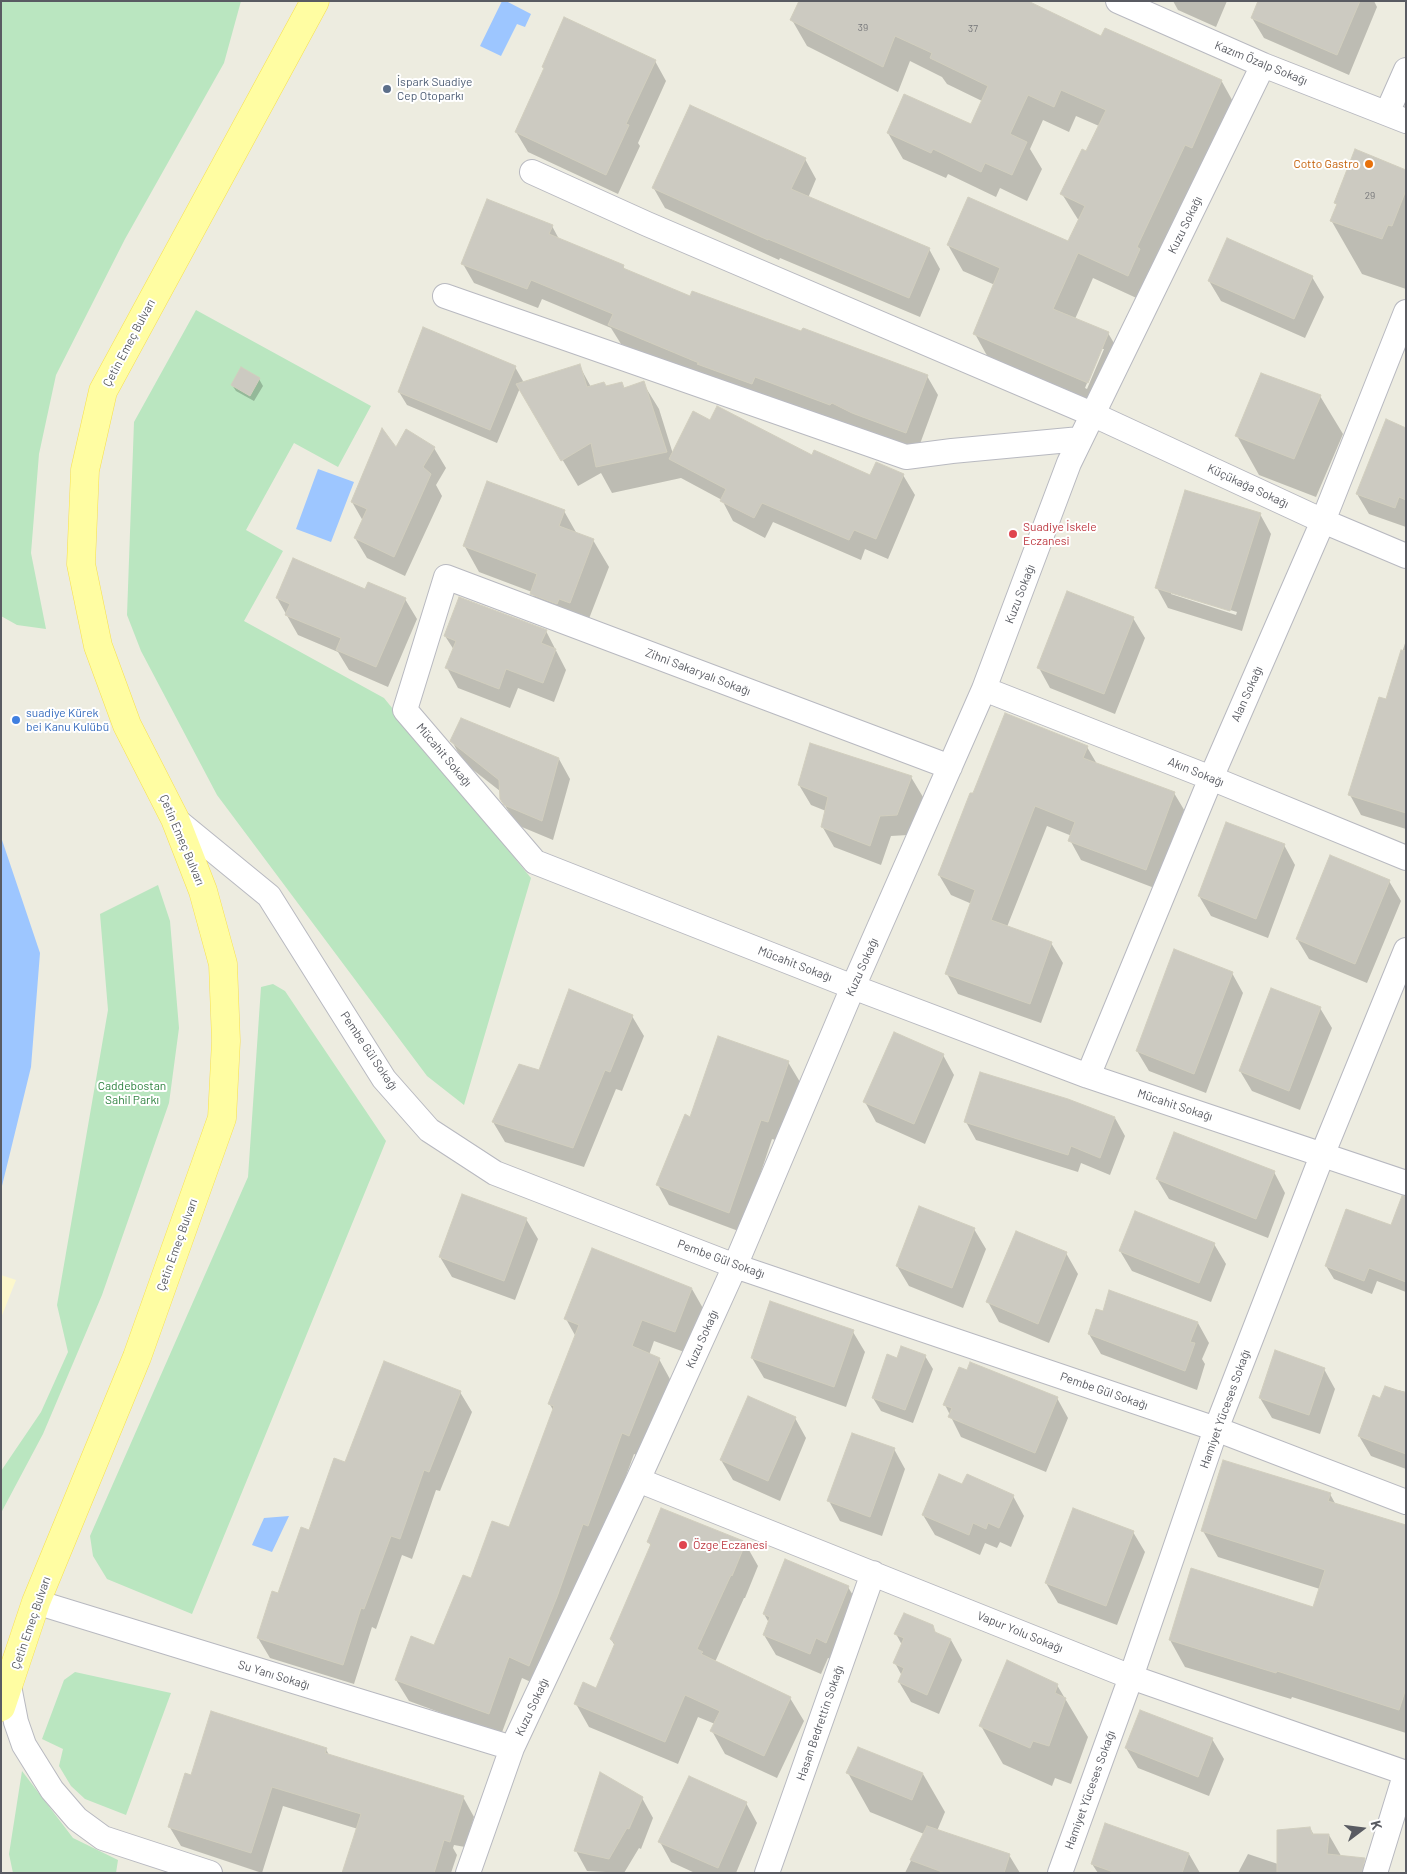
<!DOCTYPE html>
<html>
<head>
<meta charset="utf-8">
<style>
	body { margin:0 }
	#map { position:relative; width:1407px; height:1874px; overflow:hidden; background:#edece0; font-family:Barlow,sans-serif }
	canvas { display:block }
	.frame { position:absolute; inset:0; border:2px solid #595b62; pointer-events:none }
	.north { position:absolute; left:1337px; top:1804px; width:50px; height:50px; -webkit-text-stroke:4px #fff; paint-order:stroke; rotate:75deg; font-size:14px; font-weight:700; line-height:20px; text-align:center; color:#595b62 }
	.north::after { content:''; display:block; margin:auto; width:18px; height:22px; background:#595b62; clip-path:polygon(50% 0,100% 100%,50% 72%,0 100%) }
</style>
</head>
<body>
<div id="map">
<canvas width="1407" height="1874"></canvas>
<div class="frame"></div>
<div class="north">K</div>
</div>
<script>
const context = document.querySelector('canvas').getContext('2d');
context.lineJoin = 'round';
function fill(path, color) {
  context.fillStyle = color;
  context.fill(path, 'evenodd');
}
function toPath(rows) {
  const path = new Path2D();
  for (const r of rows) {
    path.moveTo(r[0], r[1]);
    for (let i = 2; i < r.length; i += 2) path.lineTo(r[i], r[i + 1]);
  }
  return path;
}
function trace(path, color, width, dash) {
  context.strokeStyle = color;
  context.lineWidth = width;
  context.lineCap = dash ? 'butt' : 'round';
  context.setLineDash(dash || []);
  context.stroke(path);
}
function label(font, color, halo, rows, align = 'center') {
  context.font = font + ' Barlow,sans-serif';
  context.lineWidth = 4;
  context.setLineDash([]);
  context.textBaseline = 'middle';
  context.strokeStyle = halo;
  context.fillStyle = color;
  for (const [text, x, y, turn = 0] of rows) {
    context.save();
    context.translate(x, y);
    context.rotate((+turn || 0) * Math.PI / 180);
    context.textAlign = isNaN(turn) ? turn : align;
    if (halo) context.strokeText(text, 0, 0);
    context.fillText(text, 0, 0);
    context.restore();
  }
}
fill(toPath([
	[1,1,241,1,224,63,125,239,56,375,39,454,31,553,46,629,17,625,1,616],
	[196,310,371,406,338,467,294,443,246,530,283,551,244,621,384,698,531,878,464,1105,427,1076,217,795,141,651,127,615,134,422],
	[158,885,170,921,179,1028,169,1103,102,1295,43,1434,1,1513,1,1471,41,1412,68,1352,57,1305,108,1010,100,914],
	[273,984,285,991,386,1141,192,1614,107,1579,93,1556,90,1536,248,1177,261,987],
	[75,1672,171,1693,126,1815,85,1799,71,1786,59,1766,63,1749,42,1739,64,1680],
	[22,1771,73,1838,118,1860,116,1873,13,1873,9,1854]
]), '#bae6c0');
fill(toPath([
	[1,1275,16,1280,1,1318]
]), '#fcf7cc');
fill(toPath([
	[502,1,506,1,531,14,525,27,517,24,501,56,480,46],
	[318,469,354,482,331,542,296,529],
	[1,837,40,953,31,1067,1,1190],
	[289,1516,272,1552,252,1545,264,1518]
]), '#9dc6ff');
fill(toPath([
	[1173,1,1227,1,1216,27,1178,10],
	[1260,1,1374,1,1377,7,1349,75,1264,38,1252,18],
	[792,20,1102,38,1221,80,1236,107,1143,301,1093,278,1075,319,1108,333,1124,360,1103,408,990,361,975,334,995,285,963,271,948,245,1068,242,1079,221,1062,194,1086,153,1099,126,1076,116,1069,132,1043,120,1030,149,1042,169,1027,201,1000,188,996,197,948,174,946,178,903,159,888,133,971,126,982,101,947,84,942,77,910,61,898,92,807,46],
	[1101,349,1104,349,1087,389,1085,388],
	[655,61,666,81,638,143,640,146,618,194,528,152,516,132,545,70,543,67],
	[805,159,816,179,808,198,929,249,940,269,920,317,780,258,779,260,665,208,653,187],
	[1406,171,1406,289,1362,274,1331,220,1338,206,1336,203],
	[552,226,559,239,623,266,625,270,691,298,802,333,927,376,938,395,917,452,864,432,843,422,841,424,708,381,621,344,611,328,542,299,538,308,474,283,463,264],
	[1312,277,1324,297,1305,338,1221,301,1209,281],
	[579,365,591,387,625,389,643,383,659,409,673,454,711,422,871,476,903,475,915,495,888,559,865,549,861,560,773,522,765,538,733,521,722,500,681,478,612,493,601,473,578,486,520,388,497,443,407,405,399,392,515,367,523,381,522,384],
	[259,379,263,386,254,401,236,391,232,385],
	[1320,396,1343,434,1316,497,1259,475,1237,436],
	[1406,429,1406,527,1369,514,1357,494],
	[434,448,446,468,436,485,442,496,405,576,367,558,355,538,363,521,352,502,396,449],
	[564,511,577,534,593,540,609,567,585,629,547,621,532,592,479,572,464,545],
	[1260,514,1271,534,1242,631,1168,608,1157,588],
	[1171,592,1237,612,1236,615,1171,594],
	[366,590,405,599,417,619,388,687,349,670,338,652,298,635,277,598],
	[1133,618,1145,638,1115,714,1050,688,1039,668],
	[546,631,566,670,554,702,518,688,510,708,458,688,447,668,454,650,445,636],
	[1406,640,1406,829,1361,815,1350,795,1387,701],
	[452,741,559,759,570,779,553,840,517,825,501,799,500,791,463,762],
	[1087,747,1097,764,1174,793,1186,813,1157,889,1081,860,1070,840,1072,836,1047,826,1007,927,1051,943,1063,963,1041,1023,958,994,947,974,972,904,951,895,939,875],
	[911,777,923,797,908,835,891,836,881,865,834,847,822,826,826,811,811,805,799,785],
	[1284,845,1295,865,1268,938,1211,916,1199,896],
	[1389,881,1401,901,1367,983,1309,959,1297,939],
	[1232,973,1243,993,1206,1093,1149,1071,1137,1051],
	[1320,1008,1332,1028,1300,1110,1252,1091,1240,1071],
	[632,1016,644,1036,622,1091,616,1089,584,1167,505,1142,493,1122,540,1072],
	[943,1055,954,1075,925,1144,876,1122,865,1102],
	[788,1062,800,1082,779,1141,772,1139,741,1232,669,1205,658,1185,691,1118],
	[1115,1118,1125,1136,1110,1175,1081,1163,1078,1172,976,1140,966,1122],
	[1274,1172,1285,1193,1268,1238,1169,1199,1157,1179],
	[1406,1216,1406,1292,1377,1281,1372,1294,1334,1279,1326,1266,1392,1227],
	[526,1219,538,1239,515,1300,452,1277,440,1257],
	[974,1229,986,1249,963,1308,909,1286,897,1266],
	[1214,1244,1226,1264,1211,1302,1132,1271,1120,1251],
	[1066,1253,1078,1274,1049,1343,999,1322,988,1302],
	[692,1289,704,1310,687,1353,654,1341,649,1355,659,1359,671,1381,641,1457,634,1454,600,1547,542,1687,522,1678,501,1735,409,1701,396,1680,435,1646,472,1580,509,1528,553,1410,549,1403,576,1337,566,1319],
	[1110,1292,1198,1323,1209,1343,1202,1359,1205,1364,1197,1390,1101,1354,1089,1334,1104,1312],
	[853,1332,865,1352,846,1407,764,1378,752,1358],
	[925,1356,933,1369,913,1423,881,1411,873,1398,898,1360],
	[1324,1369,1335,1389,1320,1434,1272,1418,1260,1398],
	[1398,1390,1406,1392,1406,1469,1371,1456,1359,1436,1381,1400,1397,1392],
	[460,1392,472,1412,440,1491,436,1490,412,1559,402,1555,376,1629,372,1627,354,1684,270,1658,258,1638,310,1531,346,1463],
	[1057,1398,1068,1418,1046,1472,961,1437,945,1405],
	[795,1418,806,1438,780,1501,733,1480,721,1460],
	[894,1449,905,1469,882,1536,840,1521,829,1501],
	[963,1486,1013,1496,1024,1516,1011,1547,1000,1542,997,1548,985,1543,980,1555,935,1535,923,1515],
	[1330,1494,1336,1505,1406,1527,1406,1733,1292,1697,1291,1699,1185,1667,1170,1640,1314,1609,1320,1589,1218,1557,1203,1531],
	[1133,1532,1145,1552,1117,1625,1058,1603,1046,1583],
	[649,1542,745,1543,758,1566,745,1598,744,1598,715,1662,790,1698,804,1721,777,1778,725,1754,712,1731,715,1724,698,1717,678,1764,589,1727,576,1704,597,1689,615,1646,611,1639,651,1547],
	[848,1587,860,1607,837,1662,828,1658,821,1674,776,1655,764,1635,769,1623,764,1614],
	[932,1626,937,1635,951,1640,962,1660,939,1714,911,1702,899,1682,902,1676,895,1663,902,1645,896,1634],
	[1057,1685,1088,1737,1071,1784,1055,1778,1052,1786,1003,1764,981,1726],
	[1212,1739,1224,1759,1209,1796,1138,1768,1126,1748],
	[326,1749,330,1757,463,1797,474,1817,465,1847,454,1845,453,1848,457,1855,451,1873,344,1873,358,1829,283,1806,262,1873,181,1846,169,1826,192,1777],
	[848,1773,923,1774,945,1812,937,1831,1009,1855,1020,1873,905,1873,924,1834,870,1812],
	[642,1798,653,1818,641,1849,639,1848,624,1873,587,1871,576,1851],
	[746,1803,757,1823,736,1873,695,1873,671,1862,660,1842],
	[1310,1828,1314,1835,1329,1835,1351,1873,1238,1873,1248,1854,1278,1864],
	[1189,1854,1200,1873,1098,1873,1092,1864]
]), '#0003');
const building = toPath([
	[799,1,1028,1,1101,36,1105,28,1222,80,1192,148,1185,145,1137,247,1140,249,1128,276,1078,253,1053,309,1109,332,1088,383,973,334,1000,268,947,245,968,197,1068,241,1085,206,1060,194,1082,149,1086,151,1106,110,1061,90,1054,107,1028,95,1010,134,1027,142,1012,175,985,163,981,172,933,149,931,153,887,133,904,94,971,124,988,86,930,58,932,53,895,36,883,67,790,20,799,1],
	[1258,1,1360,1,1337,55,1251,18,1258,1],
	[564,17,656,60,626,124,629,125,606,175,515,132,544,68,542,67,564,17],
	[690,105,806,158,791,189,930,248,909,298,768,239,768,240,652,188,690,105],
	[1355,149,1406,170,1406,190,1392,226,1388,225,1382,239,1330,221,1337,204,1334,203,1355,149],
	[487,199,553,225,549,234,624,265,623,268,690,296,692,291,801,331,803,328,928,375,906,433,852,413,832,403,830,405,755,377,752,384,697,364,699,363,608,325,613,314,531,280,527,289,461,264,487,199],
	[1227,238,1313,276,1294,319,1208,281,1227,238],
	[423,327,516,366,490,430,398,392,423,327],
	[580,364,587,387,604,382,606,386,622,382,624,388,644,381,667,452,596,467,591,443,561,461,516,384,580,364],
	[241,367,260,378,250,396,231,385,241,367],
	[1261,373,1321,395,1294,459,1235,436,1261,373],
	[717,406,812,455,814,450,870,475,876,462,904,474,876,539,854,530,849,540,762,503,754,518,720,501,726,489,669,459,693,411,710,420,717,406],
	[1386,419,1406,428,1406,500,1399,497,1395,508,1356,494,1386,419],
	[382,428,396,447,406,429,435,447,423,467,431,474,394,557,354,538,367,509,351,502,382,428],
	[487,481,565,510,559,526,594,539,570,603,559,599,557,604,530,594,537,574,463,546,487,481],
	[1185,490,1261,513,1230,611,1155,588,1185,490],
	[293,558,365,589,368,582,406,598,376,667,336,650,341,638,285,615,290,604,276,598,293,558],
	[1067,591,1134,617,1104,694,1037,668,1067,591],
	[459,597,547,630,541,643,556,649,543,683,506,669,499,689,445,668,456,641,444,636,459,597],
	[1401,650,1406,651,1406,813,1348,795,1379,697,1386,699,1401,650],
	[1005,713,1088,746,1083,758,1175,792,1146,870,1068,841,1075,822,1035,806,991,920,1052,942,1030,1004,945,974,975,890,938,875,970,793,973,793,1005,713],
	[461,718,559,758,542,821,504,805,500,799,499,780,450,741,461,718],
	[810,743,912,776,897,815,880,816,870,846,821,827,828,797,798,785,810,743],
	[1226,822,1285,844,1256,919,1198,896,1226,822],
	[1330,855,1390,880,1355,964,1296,939,1330,855],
	[1174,949,1233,972,1194,1074,1136,1051,1174,949],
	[1271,988,1321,1007,1289,1091,1239,1071,1271,988],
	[569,989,633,1015,610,1072,605,1070,573,1148,492,1122,519,1064,539,1070,569,989],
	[894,1032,944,1054,914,1124,863,1102,894,1032],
	[718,1036,789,1061,768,1122,761,1120,729,1213,656,1185,685,1114,690,1117,718,1036],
	[980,1072,1068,1099,1115,1117,1100,1158,1071,1146,1068,1155,964,1122,980,1072],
	[1174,1132,1275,1171,1256,1219,1156,1179,1174,1132],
	[462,1194,527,1218,504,1281,439,1257,462,1194],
	[1402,1196,1406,1196,1406,1282,1369,1268,1364,1281,1325,1266,1346,1209,1391,1225,1402,1196],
	[919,1206,975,1228,952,1288,896,1266,919,1206],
	[1135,1211,1215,1243,1199,1283,1119,1251,1135,1211],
	[1016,1231,1067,1252,1038,1324,986,1302,1016,1231],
	[592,1248,692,1288,675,1332,642,1320,632,1346,660,1358,629,1436,622,1433,588,1526,583,1524,557,1597,529,1666,509,1657,489,1714,395,1680,411,1636,434,1645,463,1575,471,1578,492,1521,509,1527,554,1406,548,1404,579,1325,564,1319,592,1248],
	[1109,1290,1198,1322,1190,1342,1195,1343,1185,1371,1088,1334,1096,1309,1103,1311,1109,1290],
	[770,1301,854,1330,834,1387,751,1358,770,1301],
	[901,1346,926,1355,905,1410,872,1398,887,1354,897,1358,901,1346],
	[1275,1350,1325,1368,1309,1415,1259,1398,1275,1350],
	[384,1361,461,1391,429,1472,424,1470,400,1539,391,1536,364,1609,361,1608,343,1665,257,1638,272,1591,278,1593,301,1527,309,1530,334,1458,345,1462,384,1361],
	[970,1362,1058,1397,1035,1453,948,1417,952,1408,943,1405,959,1367,967,1370,970,1362],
	[1385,1386,1406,1393,1406,1454,1358,1436,1373,1395,1380,1398,1385,1386],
	[748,1396,796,1417,768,1481,720,1460,748,1396],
	[852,1433,895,1448,870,1517,827,1501,852,1433],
	[1223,1460,1331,1493,1328,1501,1406,1525,1406,1688,1399,1710,1277,1671,1276,1673,1169,1640,1191,1568,1313,1607,1325,1570,1201,1531,1223,1460],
	[939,1474,962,1484,967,1474,1014,1495,999,1528,988,1523,986,1529,973,1523,969,1535,922,1515,939,1474],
	[661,1508,746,1542,732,1576,731,1575,697,1649,703,1652,701,1654,791,1697,764,1756,710,1731,720,1711,685,1695,665,1742,574,1704,583,1682,596,1688,615,1643,610,1639,651,1544,647,1542,661,1508],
	[1073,1508,1134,1531,1106,1606,1045,1583,1073,1508],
	[785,1559,849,1586,826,1643,816,1638,810,1654,763,1635,770,1617,763,1614,785,1559],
	[904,1613,933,1625,935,1632,951,1639,927,1695,898,1682,904,1668,893,1663,904,1638,894,1634,904,1613],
	[1007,1660,1058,1684,1055,1693,1066,1698,1049,1746,1033,1741,1030,1748,979,1726,1007,1660],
	[1140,1710,1213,1738,1198,1777,1125,1748,1140,1710],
	[211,1711,327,1748,325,1753,464,1796,450,1842,444,1840,434,1873,342,1873,361,1814,272,1787,251,1853,168,1827,185,1773,191,1775,211,1711],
	[858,1747,923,1773,912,1800,846,1773,858,1747],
	[600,1772,643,1797,629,1829,627,1828,609,1859,574,1851,600,1772],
	[689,1776,747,1802,718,1868,658,1842,689,1776],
	[1105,1823,1189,1853,1182,1873,1116,1873,1091,1864,1105,1823],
	[927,1826,1010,1854,1004,1873,945,1873,910,1860,927,1826],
	[1310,1827,1312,1834,1329,1834,1327,1854,1365,1858,1362,1873,1277,1873,1277,1830,1310,1827]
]);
fill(building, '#cccac1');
trace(building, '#d1cebe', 1);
const street = toPath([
	[1118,1,1263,65,1406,121],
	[1387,113,1406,70],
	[532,172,647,224,1092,414,1323,521,1406,556],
	[445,296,906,457,952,451,1080,439],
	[984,689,1211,778,1406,858],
	[950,767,446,577,405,710,535,862,853,987,1088,1076,1406,1183],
	[175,819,269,896,384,1079,429,1130,495,1173,735,1266,1216,1429,1406,1502],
	[1088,1076,1211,778,1323,521,1406,312],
	[638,1480,1131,1677,1406,1773],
	[36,1602,512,1748],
	[9,1686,16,1722,24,1745,52,1790,77,1819,103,1838,210,1873],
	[468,1873,512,1748,638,1480,735,1266,853,987,984,689,1069,463,1263,65],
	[767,1873,873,1573],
	[1060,1873,1131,1677,1216,1429,1323,1153,1406,950],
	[1375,1873,1406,1772]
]);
const primary = toPath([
	[1,1707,36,1602,137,1357,222,1118,226,1041,223,964,203,891,175,819,127,725,98,646,81,564,85,470,103,391,315,1]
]);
trace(street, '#b8b9c0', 26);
trace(primary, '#f7e04e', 29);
trace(street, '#fff', 24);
trace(primary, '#fffda2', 28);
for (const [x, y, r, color] of [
	[387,89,5,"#5c6f8a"],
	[1369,164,5,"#e8710a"],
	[1013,534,5,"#e0444e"],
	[16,720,5,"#3f7fe0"],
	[683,1545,5,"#e0444e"]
]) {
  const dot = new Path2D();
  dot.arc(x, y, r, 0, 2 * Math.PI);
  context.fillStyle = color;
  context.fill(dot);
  trace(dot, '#fff', 2);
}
label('10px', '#76777a', null, [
	["39",863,28],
	["37",973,29],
	["29",1370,196]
]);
label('12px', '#595b62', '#fff', [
	["Kazım Özalp Sokağı",1261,63,22],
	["Kuzu Sokağı",1185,225,-64],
	["Çetin Emeç Bulvarı",129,343,-62],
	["Küçükağa Sokağı",1248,486,25],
	["Kuzu Sokağı",1020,594,-69],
	["Zihni Sakaryalı Sokağı",698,672,21],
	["Alan Sokağı",1247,694,-66],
	["Mücahit Sokağı",444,755,50],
	["Akın Sokağı",1196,772,22],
	["Çetin Emeç Bulvarı",182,840,67],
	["Mücahit Sokağı",795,964,21],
	["Kuzu Sokağı",862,967,-66],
	["Pembe Gül Sokağı",369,1051,56],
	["Mücahit Sokağı",1175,1105,18],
	["Çetin Emeç Bulvarı",177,1245,-70],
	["Pembe Gül Sokağı",721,1259,20],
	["Kuzu Sokağı",702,1339,-66],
	["Pembe Gül Sokağı",1104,1391,19],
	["Hamiyet Yüceses Sokağı",1225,1409,-70],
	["Çetin Emeç Bulvarı",31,1623,-71],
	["Vapur Yolu Sokağı",1020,1632,22],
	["Su Yanı Sokağı",274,1675,17],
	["Kuzu Sokağı",532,1707,-65],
	["Hasan Bedrettin Sokağı",820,1723,-71],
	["Hamiyet Yüceses Sokağı",1090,1790,-70]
]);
label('12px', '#4e5e75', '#fff', [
	["İspark Suadiye",397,82],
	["Cep Otoparkı",397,96]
], 'left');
label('12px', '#c56008', '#fff', [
	["Cotto Gastro",1359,164]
], 'right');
label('12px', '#be3a42', '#fff', [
	["Suadiye İskele",1023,527],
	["Eczanesi",1023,541],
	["Özge Eczanesi",693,1545]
], 'left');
label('12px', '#366cbe', '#fff', [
	["suadiye Kürek",26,713],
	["bei Kanu Kulübü",26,727]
], 'left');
label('12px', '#2f8240', '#fff', [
	["Caddebostan",132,1086],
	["Sahil Parkı",132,1100]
]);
</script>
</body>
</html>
